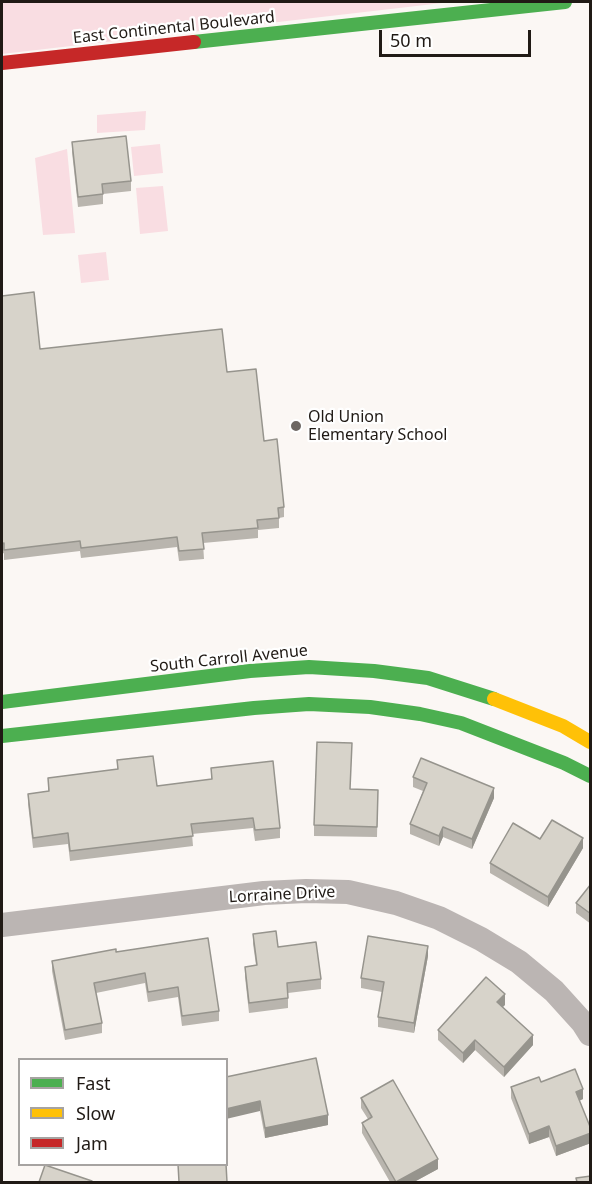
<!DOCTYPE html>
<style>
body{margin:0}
#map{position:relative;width:592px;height:1184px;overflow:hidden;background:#fbf7f4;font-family:"Noto Sans",sans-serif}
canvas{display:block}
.frame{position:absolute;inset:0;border:3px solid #201a15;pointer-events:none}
.legend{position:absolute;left:18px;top:1058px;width:210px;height:108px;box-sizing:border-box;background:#fff;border:2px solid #a6a3a1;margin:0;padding:8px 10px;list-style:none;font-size:18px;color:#201a15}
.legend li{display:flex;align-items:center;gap:12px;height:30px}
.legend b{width:30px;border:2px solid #a6a3a1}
.scale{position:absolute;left:379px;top:30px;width:152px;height:27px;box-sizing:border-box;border:3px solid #201a15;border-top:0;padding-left:8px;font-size:18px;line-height:21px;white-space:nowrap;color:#201a15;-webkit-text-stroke:4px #fff;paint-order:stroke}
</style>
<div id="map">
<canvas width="592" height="1184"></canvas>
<div class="frame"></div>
<ul class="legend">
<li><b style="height:8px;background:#4caf50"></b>Fast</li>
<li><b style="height:8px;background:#ffc107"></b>Slow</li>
<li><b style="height:8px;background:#c62828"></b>Jam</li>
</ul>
<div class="scale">50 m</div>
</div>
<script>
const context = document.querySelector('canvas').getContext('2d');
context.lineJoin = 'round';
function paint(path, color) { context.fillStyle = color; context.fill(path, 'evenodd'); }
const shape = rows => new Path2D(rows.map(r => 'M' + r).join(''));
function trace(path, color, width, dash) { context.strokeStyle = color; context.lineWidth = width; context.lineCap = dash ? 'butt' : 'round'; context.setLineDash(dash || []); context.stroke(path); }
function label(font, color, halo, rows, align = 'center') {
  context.font = font + ' "Noto Sans",sans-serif'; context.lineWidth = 4.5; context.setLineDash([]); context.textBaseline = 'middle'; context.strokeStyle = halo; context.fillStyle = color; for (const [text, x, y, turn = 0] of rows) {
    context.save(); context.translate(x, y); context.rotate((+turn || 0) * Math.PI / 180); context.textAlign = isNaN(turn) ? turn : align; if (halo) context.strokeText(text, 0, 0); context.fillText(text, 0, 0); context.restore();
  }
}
paint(shape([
 [2,2,451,2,2,54],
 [146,111,145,130,97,133,97,115],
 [160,144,163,173,134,176,131,147],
 [67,149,75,233,43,235,35,158],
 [163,186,168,231,140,234,136,188],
 [106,252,109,280,81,283,78,255]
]), '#f9dde2');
trace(shape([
 [2,925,264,893,306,891,348,892,396,903,439,918,481,939,519,962,554,991,583,1023,590,1034]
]), '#bbb5b3', 24);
trace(shape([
 [194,42,565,2],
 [2,702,250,671,309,667,374,671,428,678,494,699],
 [2,736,254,708,309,704,370,707,420,714,461,723,564,763,590,776]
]), '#4caf50', 14);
trace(shape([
 [494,699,563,726,590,742]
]), '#ffc107', 14);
trace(shape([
 [2,63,194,42]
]), '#c62828', 14);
paint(shape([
 [72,142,131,181,131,191,103,194,103,204,78,207,72,152],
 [2,296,40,349,227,372,264,441,284,507,284,517,279,518,279,528,258,530,258,538,203,543,204,559,179,561,177,547,81,558,80,551,4,560,4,553,2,554],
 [117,760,157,786,211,780,211,768,280,828,280,838,255,841,253,828,192,834,193,846,70,861,68,844,33,848,28,804,28,794,48,791,48,778,117,769],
 [413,777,494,798,472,849,443,837,439,846,410,834,410,824,423,791,413,787],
 [351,789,378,790,377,837,314,836,314,825],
 [540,839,583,848,548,907,490,873,490,863],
 [591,884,591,924,576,913,576,903],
 [253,934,278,947,321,979,321,989,288,993,288,1008,249,1013,245,977,245,967,256,965,253,944],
 [116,952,219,1011,219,1021,182,1026,178,997,148,1002,145,983,96,993,102,1023,102,1033,65,1040,52,971,52,961],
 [428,956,414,1033,378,1027,378,1017,382,992,361,988,361,978],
 [505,1005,502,1007,533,1045,504,1077,475,1050,463,1063,438,1040,438,1030],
 [226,1077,328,1125,265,1138,260,1111],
 [541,1082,583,1099,579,1101,591,1129,591,1143,556,1156,549,1137,529,1144,511,1098,511,1087],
 [361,1098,438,1169,414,1182,390,1182,362,1133,362,1123,368,1119,361,1108]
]), '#b9b5ae');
paint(shape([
 [494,788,494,798,472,849,472,839],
 [443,827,443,837,439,846,439,836],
 [583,838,583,848,548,907,548,897],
 [428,946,428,956,414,1033,414,1023],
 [505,994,505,1005,497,1013,497,1002],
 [533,1035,533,1045,504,1077,504,1067],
 [475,1040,475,1050,463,1063,463,1053],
 [583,1089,583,1099,576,1102,576,1092],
 [260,1101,260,1111,226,1119,226,1109],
 [328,1115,328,1125,265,1138,265,1128],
 [549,1126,549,1137,529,1144,529,1134],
 [591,1133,591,1143,556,1156,556,1146],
 [438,1159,438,1169,414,1182,396,1182]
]), '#96948d');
const building = shape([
 [126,136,131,181,102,184,103,194,78,197,72,142,126,136],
 [34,292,40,349,222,329,227,372,256,369,264,441,277,439,284,507,278,508,279,518,257,520,258,528,202,533,204,549,179,551,177,537,81,548,80,541,4,550,4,543,2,544,2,296,34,292],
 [317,742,352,743,350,789,378,790,377,827,314,825,317,742],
 [153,756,157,786,212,779,211,768,273,761,280,828,255,830,253,818,191,824,193,836,70,851,68,833,33,838,28,794,49,791,48,778,118,769,117,760,153,756],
 [421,758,494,788,472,839,443,827,439,836,410,824,427,783,413,777,421,758],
 [552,820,583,838,548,897,490,863,513,823,540,839,552,820],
 [591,884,591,914,576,903,591,884],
 [276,931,278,947,316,942,321,979,287,983,288,998,249,1003,245,967,257,965,253,934,276,931],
 [368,936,428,946,414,1023,378,1017,384,982,361,978,368,936],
 [208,938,219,1011,182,1016,178,987,148,992,145,973,94,983,102,1023,65,1030,52,961,116,949,116,952,208,938],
 [486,977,505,994,497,1002,533,1035,504,1067,475,1040,463,1053,438,1030,486,977],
 [316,1058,328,1115,265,1128,260,1101,226,1109,226,1077,316,1058],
 [575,1069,583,1089,576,1092,591,1129,591,1133,556,1146,549,1126,529,1134,511,1087,539,1077,541,1082,575,1069],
 [393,1080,438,1159,396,1182,362,1123,372,1117,361,1098,393,1080],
 [178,1164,226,1164,227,1182,179,1182,178,1164],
 [45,1165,92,1181,92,1182,39,1182,45,1165],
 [591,1176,591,1182,577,1182,576,1178,591,1176]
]);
paint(building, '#d7d3ca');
trace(building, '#96948d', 1.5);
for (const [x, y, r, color] of [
 [296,426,6,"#6d6763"]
]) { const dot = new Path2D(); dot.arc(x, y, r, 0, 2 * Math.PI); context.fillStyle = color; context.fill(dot); trace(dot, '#fff', 2); }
label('16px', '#201a15', '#fff', [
 ["East Continental Boulevard",174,28,-6],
 ["South Carroll Avenue",229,659,-6],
 ["Lorraine Drive",282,895,-3]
]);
label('16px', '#201a15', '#fff', [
 ["Old Union",308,417],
 ["Elementary School",308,435]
], 'left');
</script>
